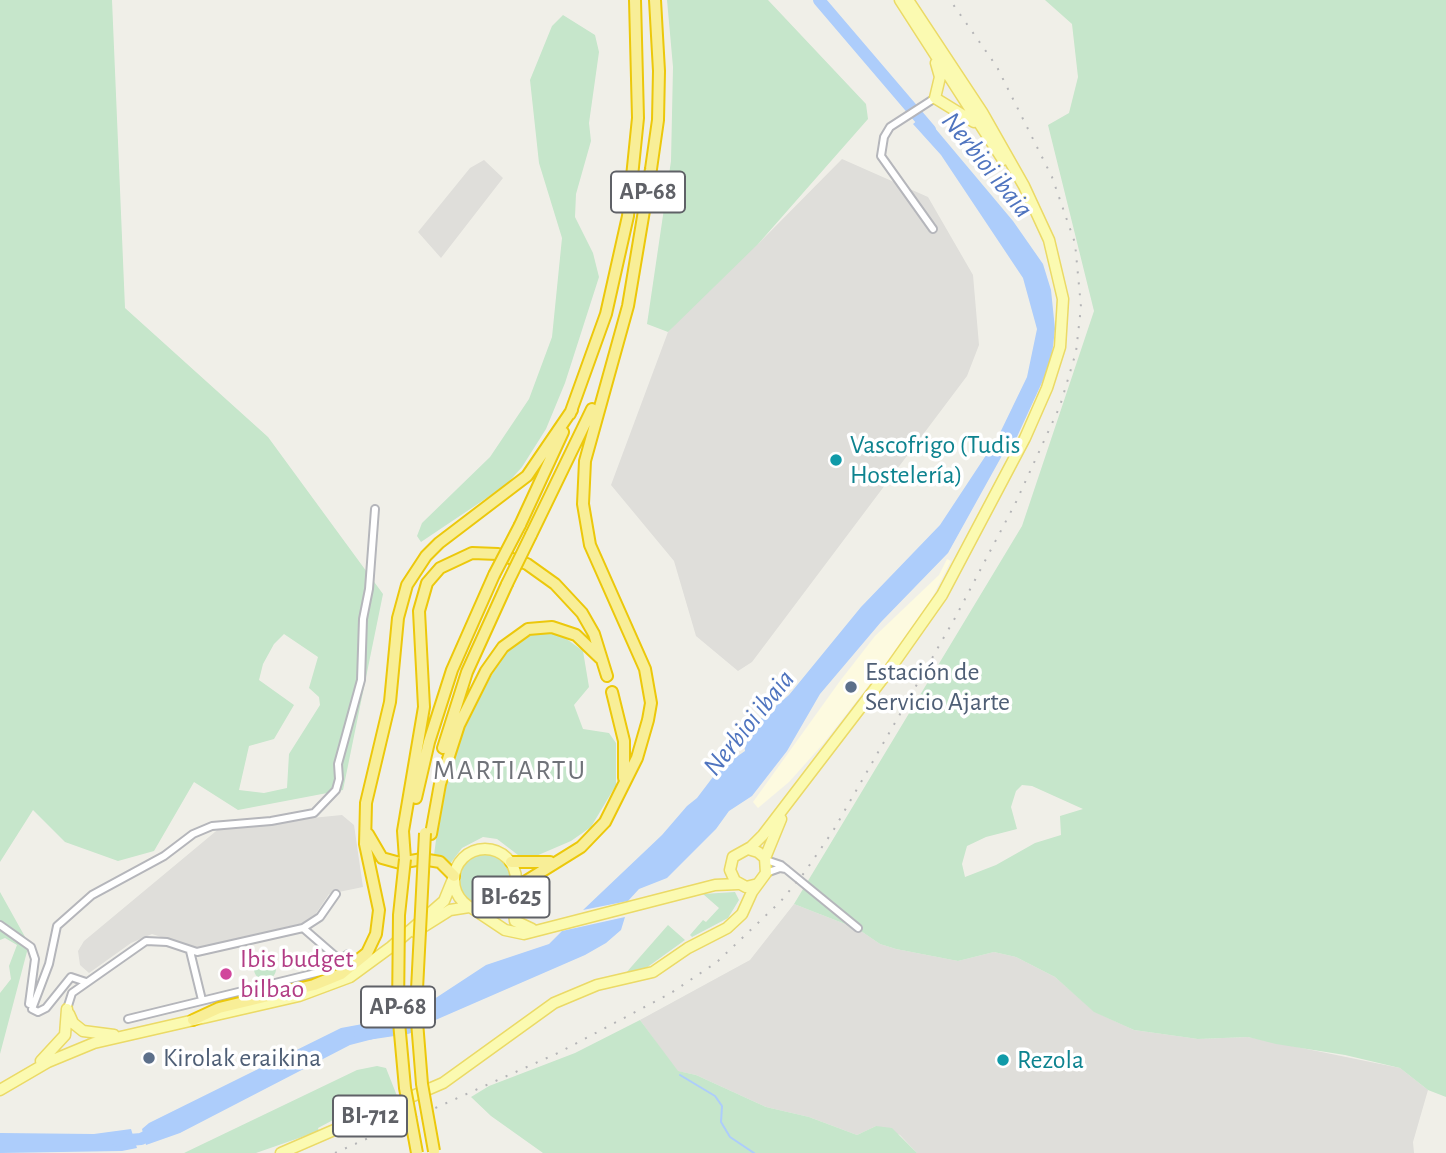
<!DOCTYPE html>
<meta charset="utf-8">
<style>
body{margin:0}
canvas{display:block;background:#f0efe8}
</style>
<canvas width="1446" height="1153"></canvas>
<script>
const context = document.querySelector('canvas').getContext('2d');
context.lineJoin = 'round';
function paint(path, color) { context.fillStyle = color; context.fill(path, 'evenodd'); }
const shape = rows => new Path2D(rows.map(r => 'M' + r).join(''));
function trace(path, color, width, dash) { context.strokeStyle = color; context.lineWidth = width; context.lineCap = dash ? 'butt' : 'round'; context.setLineDash(dash || []); context.stroke(path); }
function label(font, color, halo, rows, align = 'center') {
  context.font = font + ' "Alegreya Sans",sans-serif'; context.lineWidth = 7; context.setLineDash([]); context.textBaseline = 'middle'; context.strokeStyle = halo; context.fillStyle = color; for (const [text, x, y, turn = 0] of rows) {
    context.save(); context.translate(x, y); context.rotate((+turn || 0) * Math.PI / 180); context.textAlign = isNaN(turn) ? turn : align; if (halo) context.strokeText(text, 0, 0); context.fillText(text, 0, 0); context.restore();
  }
}
paint(shape([
 [947,559,951,561,932,598,895,652,823,744,789,782,758,808,753,802,840,681,875,636,939,575]
]), '#fdfae0');
paint(shape([
 [842,159,928,197,973,275,979,345,967,376,752,662,738,671,696,636,674,561,611,485,668,332,729,264,759,243],
 [484,160,503,178,441,258,418,232,470,168],
 [342,815,354,825,363,887,329,894,315,915,304,923,195,948,152,934,131,943,89,973,80,965,78,951,84,941,221,827],
 [794,904,858,929,880,944,896,949,958,961,994,952,1016,957,1055,977,1095,1012,1134,1030,1198,1039,1248,1037,1400,1068,1428,1090,1413,1142,1414,1153,917,1153,900,1135,876,1126,857,1135,809,1117,766,1107,696,1075,677,1071,640,1020,750,960]
]), '#dfdeda');
paint(shape([
 [0,0,112,0,125,308,268,437,383,594,343,790,238,810,194,782,154,851,118,861,65,842,33,810,0,862],
 [284,634,318,657,309,688,319,697,320,705,289,754,287,788,264,793,239,790,249,746,274,739,294,705,259,680,263,664,274,644],
 [667,0,768,0,866,104,868,119,759,243,668,332,647,324,671,161,673,67],
 [1045,0,1446,0,1446,1097,1428,1090,1400,1068,1345,1055,1276,1044,1248,1037,1198,1039,1134,1030,1094,1012,1055,977,1016,957,994,952,958,961,896,949,880,944,858,929,794,904,1022,526,1094,311,1048,125,1069,113,1078,77,1072,24],
 [1022,785,1032,786,1083,809,1060,816,1061,835,1035,843,996,865,965,877,962,864,967,846,986,837,1017,829,1011,807,1016,791],
 [563,15,595,35,599,52,589,123,591,141,576,194,575,217,593,253,599,277,565,383,546,429,522,467,506,485,421,542,417,536,422,523,490,457,529,399,552,337,562,238,539,163,530,80,552,26],
 [533,631,560,634,583,651,589,687,574,705,583,729,609,733,616,743,616,785,591,827,571,841,536,856,518,855,497,839,483,837,462,848,450,864,434,855,442,795,464,725,499,662,516,641],
 '459 879a26 26 0 1 1 52 0a26 26 0 1 1-52 0Z',
 [0,892,29,944,0,1054,0,993,11,979,9,966,17,945,5,938,0,940],
 [735,892,739,900,728,918,692,937,690,935,703,920,706,922,719,908,703,894],
 [668,925,685,940,642,971,625,974],
 '254 969a11 11 0 1 1 22 0a11 11 0 1 1-22 0Z',
 [640,1020,678,1071,696,1075,766,1107,809,1117,857,1135,876,1126,892,1128,917,1153,543,1153,491,1116,471,1097,489,1086,575,1053],
 [377,1066,386,1068,399,1101,342,1121,340,1118,335,1119,318,1128,319,1131,256,1153,184,1153,357,1070]
]), '#c6e6cb');
paint(shape([
 [924,115,1013,221,1043,264,1051,290,1055,329,1052,355,1045,376,1016,439,1009,443,948,553,881,622,820,694,787,751,752,796,729,811,716,829,667,878,639,889,628,901,583,910,662,835,687,806,697,798,719,769,745,751,744,741,758,721,789,695,861,607,940,525,998,437,1027,377,1037,329,1023,278,941,155,913,124],
 [625,917,621,930,606,943,585,955,424,1025,422,1007,486,965,549,944,562,931],
 [368,1023,374,1025,377,1038,350,1045,180,1133,146,1145,142,1129,149,1123,341,1028],
 [131,1129,137,1148,122,1151,0,1153,0,1133,94,1134]
]), '#adcdfb');
trace(shape([
 [680,1075,715,1096,722,1106,721,1122,730,1137,754,1153]
]), '#adcdfb', 2);
trace(shape([
 [819,0,930,130],
 [360,1035,407,1028,427,1019],
 [118,1141,141,1139,158,1131]
]), '#adcdfb', 12);
const street = shape([
 [933,229,881,156,884,137,890,127,935,98],
 [766,860,781,865,858,928],
 [766,873,780,868,786,869],
 [0,925,31,947,35,959,29,1004],
 [303,928,341,961],
 [190,951,202,1000],
 [86,982,71,977,46,1008,38,1012,32,1009,49,964,57,926,92,895,164,856,193,834,212,826,271,821,314,813,336,790,339,779,338,764,361,680,363,619,369,589,375,509],
 [67,1009,72,993,146,941,167,942,197,952,303,928,320,917,336,894],
 [128,1019,324,971,348,954]
]);
const primary = shape([
 [900,0,1003,160],
 [936,63,940,77,935,98,974,122],
 '454 880a31 31 0 1 1 62 0a31 31 0 1 1-62 0Z',
 [765,858,781,819],
 [758,884,746,887,735,881,730,870,733,857,751,847,763,835,887,673,942,595,1025,438,1047,388,1060,347,1063,299,1049,240,1024,186,982,112,908,0],
 [512,895,515,921,532,929],
 [472,908,505,930,524,934,715,885,738,884],
 [415,932,450,910,469,907],
 [69,1014,73,1023,83,1031,114,1035],
 [41,1061,65,1035,67,1009],
 [0,1090,48,1062,94,1043,299,996,350,977,391,947,444,901,453,879],
 [281,1153,443,1083,554,1003,597,985,653,972,688,948,727,928,742,914,752,892,766,873,765,858,758,852,748,849]
]);
const highway = shape([
 [570,414,606,314,628,216,638,118,635,0],
 [520,525,563,432],
 [531,535,592,409],
 [612,692,624,741,624,778],
 [443,748,467,672,507,584],
 [416,798,429,742,452,670,494,575],
 [368,834,382,858,400,863,422,859,440,862,454,876],
 [431,834,440,784,459,725,486,671,503,647,528,629,552,627,576,635,600,658],
 [405,859,403,831,424,707,419,611,427,583,440,568,472,553,498,554,527,564,555,584,582,613,594,634,607,676],
 [511,862,550,862],
 [515,888,581,847,605,822,637,758,648,720,651,703,645,669,590,545,583,504,585,461,628,306,651,169,658,120,659,71,655,0],
 [193,1020,219,1008,314,985,341,974,367,953,376,934,379,910,365,844,366,803,390,702,398,618,407,585,426,556,439,543,527,476,572,410]
]);
trace(street, '#b5b6bb', 10);
trace(primary, '#ebda66', 13);
trace(highway, '#ecc80b', 14);
trace(street, '#fff', 6);
trace(primary, '#fbfab1', 10);
trace(highway, '#f8ee97', 10);
trace(shape([
 [335,1153,558,1053,671,993,717,962,781,901,804,873,833,831,955,618,1016,502,1060,406,1076,352,1081,307,1075,243,1052,177,997,67,950,0]
]), '#b5b5b7', 2, [2, 9]);
const highwayBridge = shape([
 [494,575,520,525],
 [507,584,531,535],
 [425,833,416,1009,422,1084,434,1151],
 [405,859,399,915,398,1011,405,1088,417,1153]
]);
trace(highwayBridge, '#ecc80b', 14, []);
trace(highwayBridge, '#f8ee97', 10);
for (const [x, y, r, color] of [
 [836,460,7,"#0f9aa8"],
 [851,687,7,"#5c6f8a"],
 [226,974,7,"#d1479c"],
 [149,1058,7,"#5c6f8a"],
 [1003,1060,7,"#0f9aa8"]
]) { const dot = new Path2D(); dot.arc(x, y, r, 0, 2 * Math.PI); context.fillStyle = color; context.fill(dot); trace(dot, '#fff', 2.5); }
for (const [x, y, w] of [
 [648,192,74],
 [511,897,77],
 [398,1007,74],
 [370,1116,74]
]) { const box = new Path2D(); box.roundRect(x - w / 2, y - 20.5, w, 41, 5); context.fillStyle = '#fff'; context.fill(box); trace(box, '#5f6167', 2); }
label('bold 24px', '#5f6167', null, [
 ["AP-68",648,192],
 ["BI-625",511,897],
 ["AP-68",398,1007],
 ["BI-712",370,1116]
]);
label('26px', '#0d838f', '#fff', [
 ["Vascofrigo (Tudis",850,445],
 ["Hostelería)",850,475],
 ["Rezola",1017,1060]
], 'left');
label('26px', '#4e5e75', '#fff', [
 ["Estación de",865,672],
 ["Servicio Ajarte",865,702],
 ["Kirolak eraikina",163,1058]
], 'left');
label('26px', '#b23c85', '#fff', [
 ["Ibis budget",240,959],
 ["bilbao",240,989]
], 'left');
label('italic 28px', '#4f74bf', '#fff', [
 ["Nerbioi ibaia",987,165,51],
 ["Nerbioi ibaia",749,723,-51]
]);
context.letterSpacing = '2px';
label('28px', '#707379', '#fff', [
 ["MARTIARTU",510,771]
]);
context.letterSpacing = '0px';
</script>
